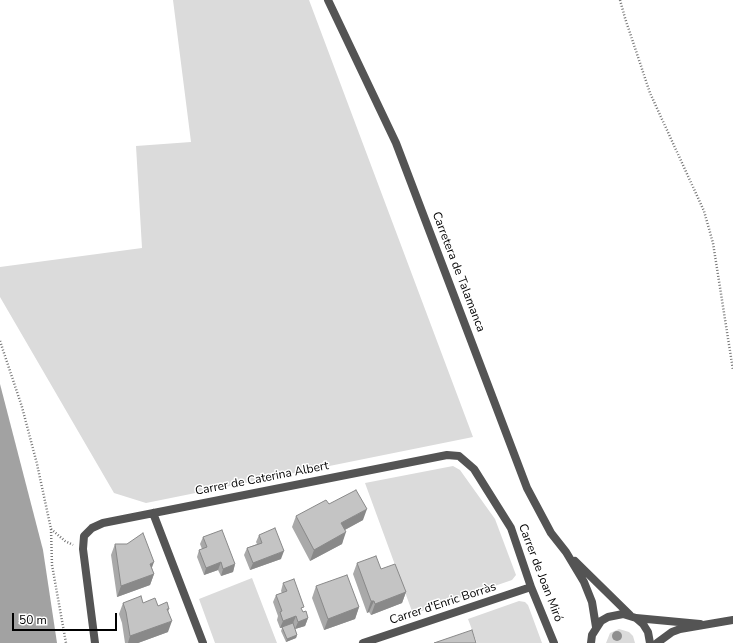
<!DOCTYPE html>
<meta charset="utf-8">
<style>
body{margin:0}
#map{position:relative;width:733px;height:643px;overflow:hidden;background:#fff;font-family:"Nunito Sans",sans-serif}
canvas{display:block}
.scale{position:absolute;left:12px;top:613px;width:105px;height:18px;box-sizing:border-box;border:2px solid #000;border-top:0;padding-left:5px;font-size:12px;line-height:14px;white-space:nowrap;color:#000;-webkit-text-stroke:3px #fff;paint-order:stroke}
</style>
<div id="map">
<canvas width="733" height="643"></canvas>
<div class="scale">50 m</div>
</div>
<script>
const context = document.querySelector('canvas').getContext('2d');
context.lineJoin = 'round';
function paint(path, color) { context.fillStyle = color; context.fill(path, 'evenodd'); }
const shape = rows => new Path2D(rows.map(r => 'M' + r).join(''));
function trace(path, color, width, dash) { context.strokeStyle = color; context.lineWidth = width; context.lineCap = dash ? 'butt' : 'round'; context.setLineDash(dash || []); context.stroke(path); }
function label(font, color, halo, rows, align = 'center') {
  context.font = font + ' "Nunito Sans",sans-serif'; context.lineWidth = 3; context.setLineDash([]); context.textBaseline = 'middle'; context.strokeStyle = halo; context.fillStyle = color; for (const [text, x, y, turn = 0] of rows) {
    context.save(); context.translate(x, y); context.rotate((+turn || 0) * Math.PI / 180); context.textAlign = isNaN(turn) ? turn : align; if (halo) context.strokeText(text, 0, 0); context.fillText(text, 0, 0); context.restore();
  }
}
paint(shape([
 [173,0,309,0,473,437,146,503,114,493,0,297,0,267,142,248,136,146,191,142],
 [453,466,460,470,495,519,516,575,512,580,413,614,365,483],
 [252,578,277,643,215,643,199,599],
 [519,601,525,602,528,605,542,643,477,643,468,619],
 [619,629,629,632,633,636,635,643,606,643,610,633]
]), '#dbdbdb');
paint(shape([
 [0,384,43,550,57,643,0,643]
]), '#a2a2a2');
trace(shape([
 [620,0,625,18,650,93,704,211,713,243,733,370],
 [0,341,22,407,37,464,51,529,52,565,66,643],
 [51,529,65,541,73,545]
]), '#767676', 2.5, [1, 2]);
trace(shape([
 [153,513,203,643],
 [95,643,83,549,84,536,92,528,103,523,447,455,459,456,474,469,511,528,531,587,554,643],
 [363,643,531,587]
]), '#545454', 8);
trace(shape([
 [328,0,396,143,527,488,551,533,566,552,584,582,592,602,596,627],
 [575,561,630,615],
 [636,618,700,624],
 [591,643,592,635,601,621,608,617,623,614,636,618,643,624,648,632,650,643],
 [657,643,672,632,680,629,733,620]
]), '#545454', 8);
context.fillStyle = '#8e8e8e';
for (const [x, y] of [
 [617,636]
]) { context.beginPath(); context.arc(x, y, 5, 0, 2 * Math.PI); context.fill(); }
paint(shape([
 [329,504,363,520,345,530,342,544,310,561,292,527,296,516],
 [259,535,281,559,250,570,244,555,247,548,257,544,256,542],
 [203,537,235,564,233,572,221,576,218,570,204,575,197,557,199,550,202,549,200,544],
 [115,544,152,568,154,574,150,585,117,597,111,555],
 [357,563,381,569,406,592,402,603,371,615,369,612,367,613,353,574],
 [283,583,302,611,308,618,305,626,295,629,293,623,297,635,296,638,286,642,281,631,282,628,280,628,277,620,278,616,273,602,276,595,282,593,281,591],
 [316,586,359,607,355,619,324,630,312,598],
 [123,603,143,603,169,609,168,612,168,632,138,643,125,643,122,623,119,614]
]), '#a9a9a9');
paint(shape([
 [367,509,363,520,337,534,341,523],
 [346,532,342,544,310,561,314,550],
 [284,551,281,559,250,570,253,563],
 [154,562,150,573,150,564],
 [221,562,218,570,204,575,206,568],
 [235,564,233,572,221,576,223,569],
 [154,574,150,585,117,597,121,586],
 [406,592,402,603,371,615,375,604],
 [371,601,374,601,369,612,367,613],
 [359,607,355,619,324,630,328,619],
 [296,616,293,623,280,628,283,621],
 [308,618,305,626,295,629,298,622],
 [172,621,168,632,138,643,128,643,130,636],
 [297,635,296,638,286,642,287,639]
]), '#898989');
const building = shape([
 [356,490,367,509,341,523,346,532,314,550,296,516,326,500,329,504,356,490],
 [275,528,284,551,253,563,247,548,262,543,259,535,275,528],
 [222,530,235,564,223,569,221,562,206,568,199,550,207,547,203,537,222,530],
 [143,533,154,562,150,564,154,574,121,586,115,544,127,544,143,533],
 [376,556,381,569,395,564,406,592,375,604,374,601,371,601,357,563,376,556],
 [347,575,359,607,328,619,316,586,347,575],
 [294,579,304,607,301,608,303,612,306,611,308,618,298,622,296,616,283,621,280,612,282,611,276,595,287,591,283,583,294,579],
 [141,596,143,603,155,598,158,606,167,602,169,609,167,609,172,621,130,636,126,612,123,603,141,596],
 [293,623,297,635,287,639,282,627,293,623],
 [472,630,476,643,434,643,472,630]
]);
paint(building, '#c4c4c4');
trace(building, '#898989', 1);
label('12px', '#000', '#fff', [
 ["Carretera de Talamanca",458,272,69],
 ["Carrer de Caterina Albert",262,479,-11],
 ["Carrer de Joan Miró",540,573,69],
 ["Carrer d'Enric Borràs",443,604,-18]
]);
</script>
